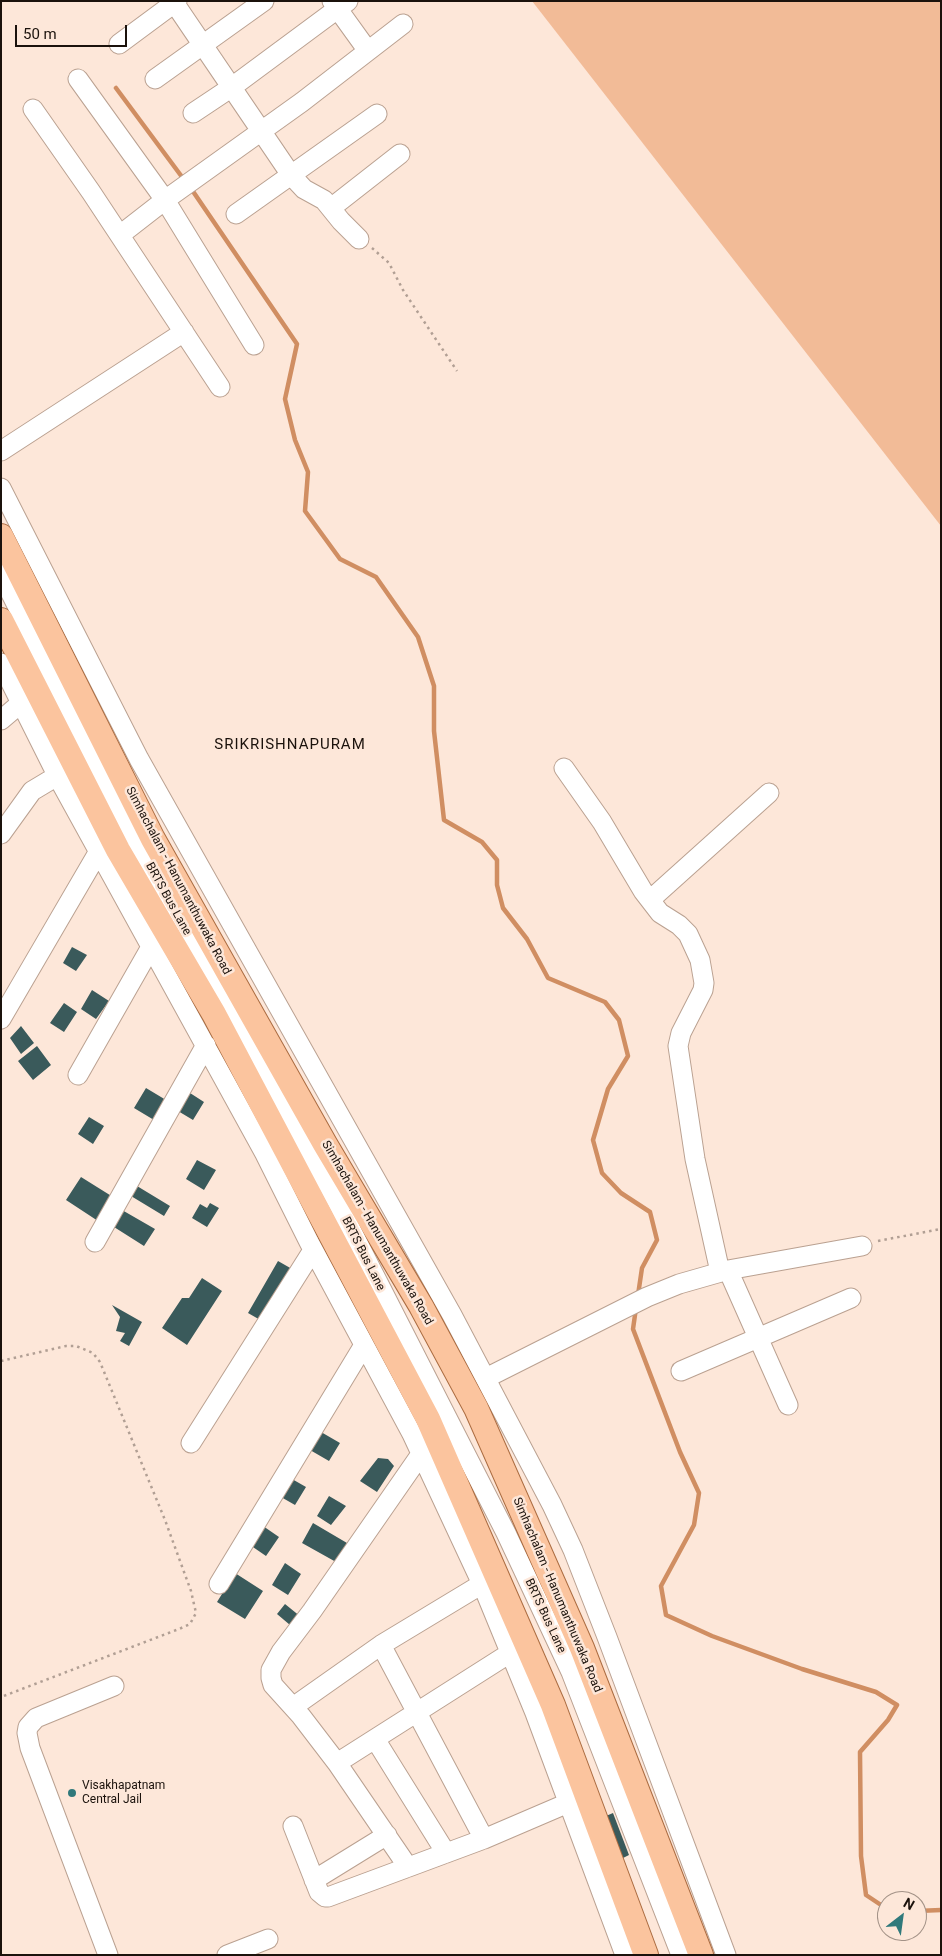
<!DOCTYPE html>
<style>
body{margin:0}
#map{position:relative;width:942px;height:1956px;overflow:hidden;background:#fde7d9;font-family:Roboto,sans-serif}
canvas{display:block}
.frame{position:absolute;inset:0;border:2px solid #1b120c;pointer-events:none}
.north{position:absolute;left:877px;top:1891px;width:50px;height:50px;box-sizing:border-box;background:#fde7d9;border:1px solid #a39287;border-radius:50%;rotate:30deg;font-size:14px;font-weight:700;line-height:20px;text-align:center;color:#1b120c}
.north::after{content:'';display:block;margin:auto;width:18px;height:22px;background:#30797b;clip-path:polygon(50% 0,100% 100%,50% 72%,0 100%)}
.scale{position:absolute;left:15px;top:25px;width:112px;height:22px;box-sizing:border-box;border:2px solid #1b120c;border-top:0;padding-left:6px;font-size:15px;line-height:18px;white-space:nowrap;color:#1b120c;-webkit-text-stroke:4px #fde7d9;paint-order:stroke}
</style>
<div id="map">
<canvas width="942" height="1956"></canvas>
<div class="frame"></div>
<div class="north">N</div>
<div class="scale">50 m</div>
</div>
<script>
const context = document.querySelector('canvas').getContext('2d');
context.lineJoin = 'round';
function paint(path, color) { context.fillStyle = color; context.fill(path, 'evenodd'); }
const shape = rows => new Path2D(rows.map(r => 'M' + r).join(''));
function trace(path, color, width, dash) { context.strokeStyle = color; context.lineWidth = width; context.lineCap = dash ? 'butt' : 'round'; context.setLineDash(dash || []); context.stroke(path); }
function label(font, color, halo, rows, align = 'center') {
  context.font = font + ' Roboto,sans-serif'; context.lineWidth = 5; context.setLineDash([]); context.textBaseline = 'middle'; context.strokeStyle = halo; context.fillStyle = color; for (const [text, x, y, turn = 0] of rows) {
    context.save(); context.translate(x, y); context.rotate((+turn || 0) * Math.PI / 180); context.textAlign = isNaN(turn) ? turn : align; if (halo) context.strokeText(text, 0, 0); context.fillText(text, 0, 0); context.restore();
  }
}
paint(shape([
 [532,1,941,1,941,526]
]), '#f2bb97');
trace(shape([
 [116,88,185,181],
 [190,187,297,344,285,399,295,440,308,472,305,511,340,559,376,577,418,637,434,686,434,731,444,820,482,842,497,860,497,885,503,908,527,939,548,978,605,1002,619,1020,628,1056,608,1089,593,1140,602,1173,621,1193,650,1212,657,1240,642,1268,638,1295],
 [636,1308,633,1329,680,1452,699,1493,694,1525,661,1586,666,1615,712,1636,802,1669,876,1692,897,1705,888,1720,860,1752,861,1856,866,1895,887,1909],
 [917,1911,941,1910]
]), '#d08e62', 4.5);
paint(shape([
 [72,947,87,955,76,971,63,963],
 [92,990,109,1001,96,1019,81,1009],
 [64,1003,77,1012,64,1032,50,1023],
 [21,1026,34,1043,21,1054,10,1038],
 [37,1046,51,1065,33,1080,18,1061],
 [146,1088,166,1100,154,1120,134,1108],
 [190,1093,204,1102,193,1120,178,1111],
 [89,1117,104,1126,93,1144,78,1134],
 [197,1160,216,1170,204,1190,186,1179],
 [81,1177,113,1197,98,1221,66,1200],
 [137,1186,170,1206,164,1216,131,1196],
 [210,1203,219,1208,207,1227,192,1218,200,1204,207,1208],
 [122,1210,155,1229,144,1246,114,1227],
 [278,1261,292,1269,262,1321,248,1313],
 [202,1278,222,1291,187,1345,162,1328,182,1298,189,1298],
 [112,1305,142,1322,129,1346,120,1341,125,1333,116,1331,120,1317],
 [321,1432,340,1443,329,1461,310,1450],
 [378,1458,388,1459,394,1466,377,1492,360,1481],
 [292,1479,306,1487,295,1505,281,1497],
 [329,1496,346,1506,331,1525,317,1516],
 [313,1523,347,1543,336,1562,302,1543],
 [263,1526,279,1537,266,1556,250,1545],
 [285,1563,301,1574,288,1595,272,1585],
 [235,1573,263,1591,245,1619,217,1602],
 [285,1604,301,1617,290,1625,277,1614],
 [613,1813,629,1855,623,1858,606,1816]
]), '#3a5a5b');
const minor = shape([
 [173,1,291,175,304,189,324,200,341,221,359,239],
 [332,1,368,51],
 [119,44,177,1],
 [78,79,165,200,254,345],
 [155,79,264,1],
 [33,109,91,192,220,387],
 [193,113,232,87,348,1],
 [331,208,400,154],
 [236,214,377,114],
 [120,235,165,200,302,102,403,24],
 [1,451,184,332],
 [1,488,139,759,452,1315,552,1505,573,1550,607,1637,726,1955],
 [1,574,127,824,193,946,258,1057,337,1202,506,1533,571,1672,681,1955],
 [1,663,61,783,265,1154,309,1242,412,1434,482,1584,535,1713,625,1955],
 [1,720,21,703],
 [564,768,602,822,643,891,660,913,679,925,688,934,700,960,704,983,703,990,681,1033,678,1046,695,1159,720,1272],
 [1,834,32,791,57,776],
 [650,900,769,793],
 [1,1019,99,851],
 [78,1075,151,947],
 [95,1242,206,1045],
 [728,1270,788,1405],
 [681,1371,851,1298],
 [486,1378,647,1297,679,1284,728,1270,862,1246],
 [191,1443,313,1250],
 [219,1584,364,1345],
 [381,1645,484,1839],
 [293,1707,381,1645,482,1584],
 [375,1739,446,1853],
 [337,1763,510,1653],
 [293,1826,319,1892,325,1897,328,1897,484,1839,568,1803],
 [408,1867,337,1763,301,1716,273,1685,271,1678,271,1670,281,1652,312,1611,421,1454],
 [314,1880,387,1835],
 [108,1955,30,1748,27,1733,28,1727,36,1718,114,1686],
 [227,1955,268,1939]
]);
const major = shape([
 [1,536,153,839,325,1144,421,1306,476,1408,582,1648,701,1955],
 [1,620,118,850,214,1014,428,1419,553,1705,646,1955]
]);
trace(minor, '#baa191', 21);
trace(major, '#ab6c41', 26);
trace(shape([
 [372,248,389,263,403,290,457,371],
 [878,1241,941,1229],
 [1,1361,66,1346,76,1346,93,1353,100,1362,165,1520,191,1591,196,1613,190,1624,179,1629,1,1697]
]), '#b19f94', 2.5, [2.5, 4]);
trace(minor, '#fff', 19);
trace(major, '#fbc49e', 24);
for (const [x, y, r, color] of [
 [72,1793,5,"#30797b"]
]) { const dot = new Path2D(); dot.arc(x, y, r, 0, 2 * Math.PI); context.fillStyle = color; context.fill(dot); trace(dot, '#fde7d9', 2); }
label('12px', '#1b120c', '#fde7d9', [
 ["Simhachalam - Hanumanthuwaka Road",178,881,62],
 ["BRTS Bus Lane",168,899,61],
 ["Simhachalam - Hanumanthuwaka Road",377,1233,60],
 ["BRTS Bus Lane",363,1254,63],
 ["Simhachalam - Hanumanthuwaka Road",557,1595,67],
 ["BRTS Bus Lane",545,1616,65]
]);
label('12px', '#1b120c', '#fde7d9', [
 ["Visakhapatnam",82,1786],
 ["Central Jail",82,1800]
], 'left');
context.letterSpacing = '1px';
label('15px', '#1b120c', '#fde7d9', [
 ["SRIKRISHNAPURAM",290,745]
]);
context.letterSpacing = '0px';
</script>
